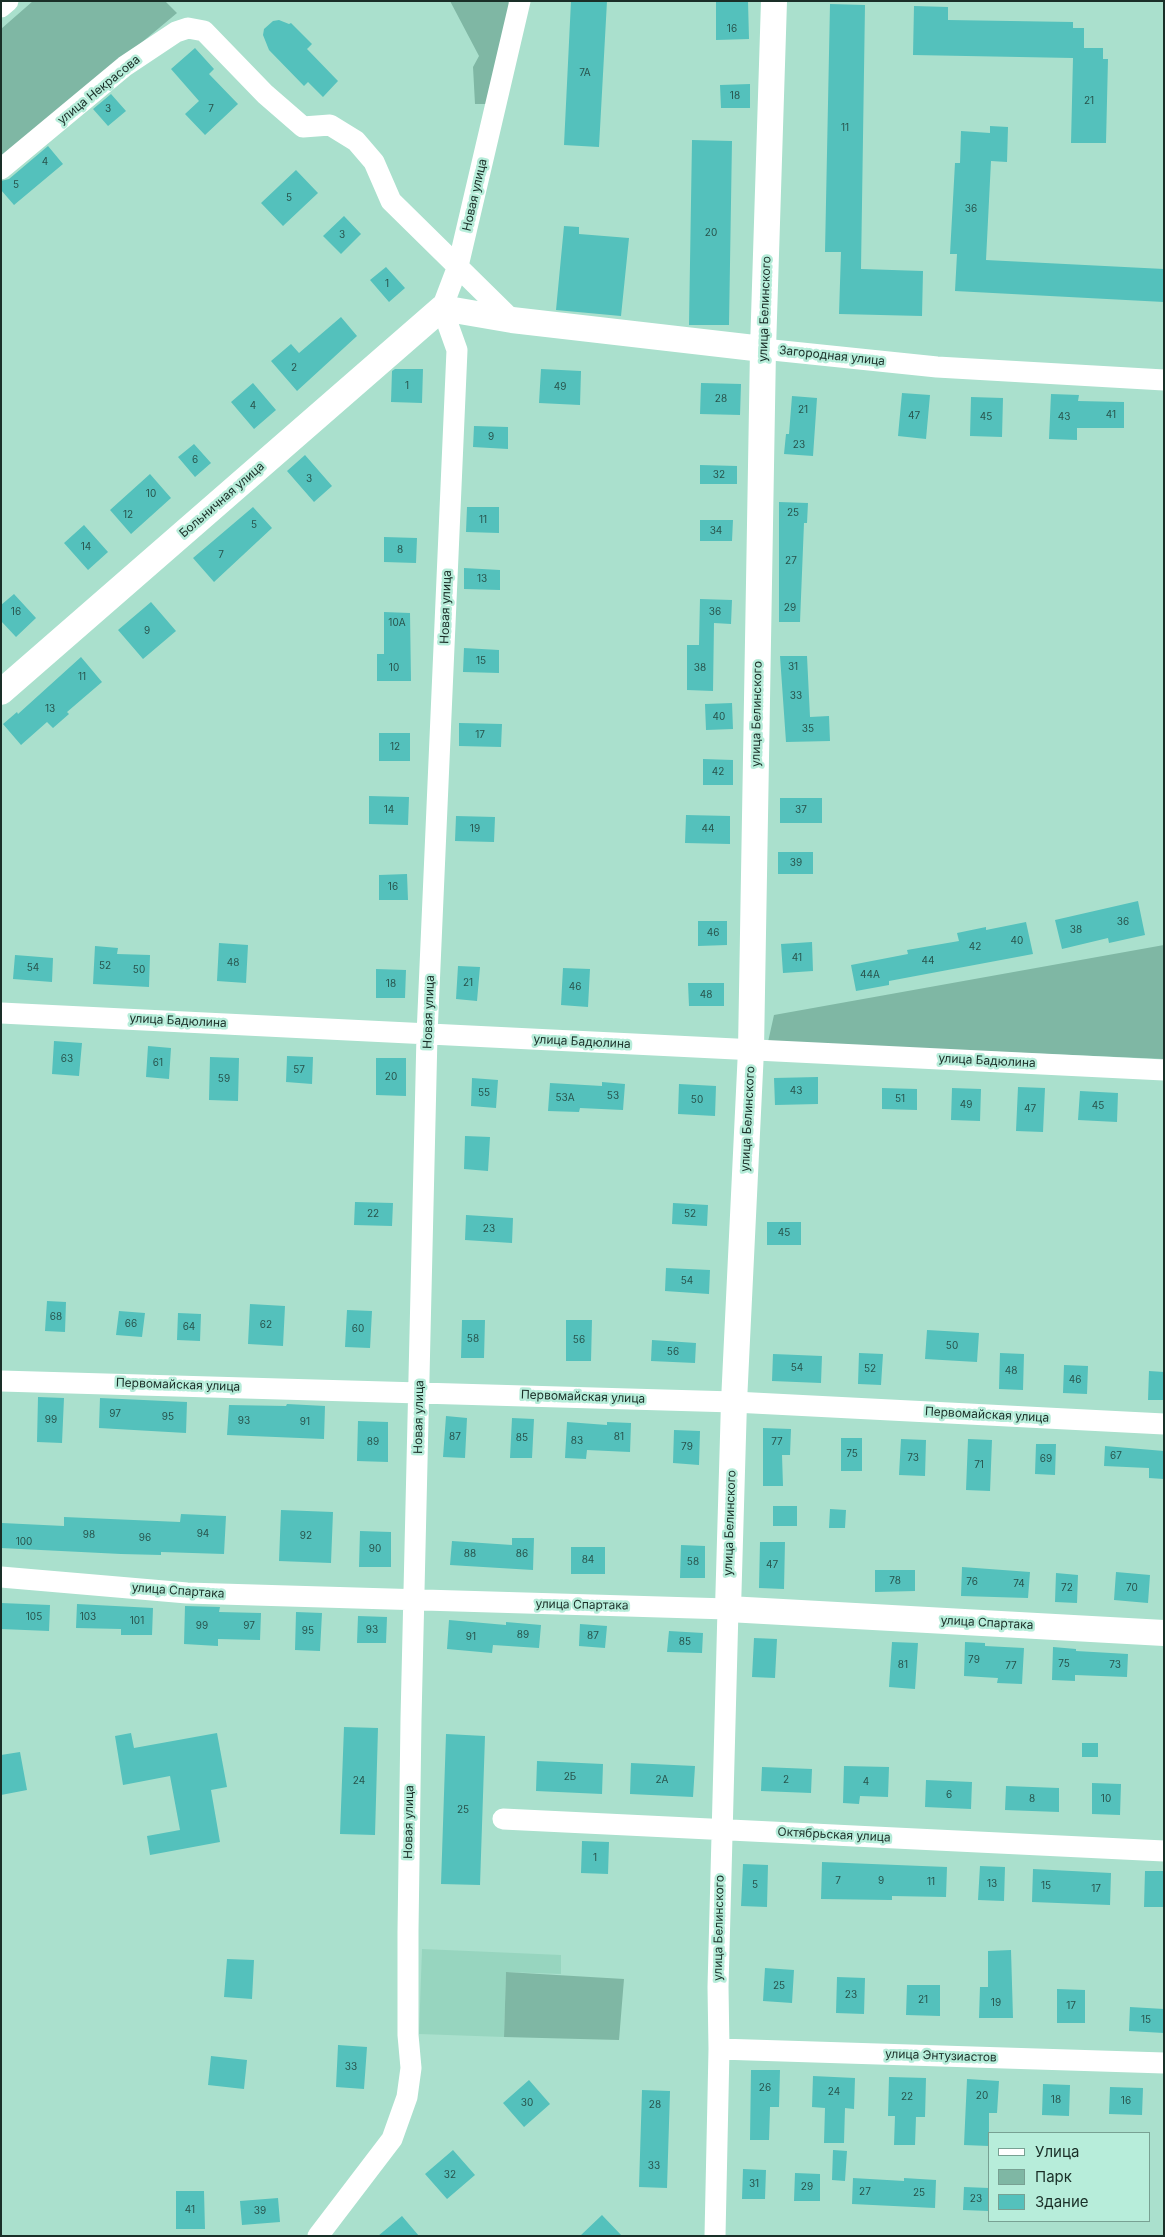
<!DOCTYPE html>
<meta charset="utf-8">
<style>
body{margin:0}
#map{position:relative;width:1165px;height:2237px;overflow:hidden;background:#aae0cd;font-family:Inter,sans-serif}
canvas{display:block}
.frame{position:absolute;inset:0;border:2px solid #1a2f28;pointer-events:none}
.legend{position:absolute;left:988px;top:2132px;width:162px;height:90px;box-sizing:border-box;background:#b7edda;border:1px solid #78a193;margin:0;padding:6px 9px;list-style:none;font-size:15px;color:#1a2f28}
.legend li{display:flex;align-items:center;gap:10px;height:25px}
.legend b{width:25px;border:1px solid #78a193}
</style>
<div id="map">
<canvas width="1165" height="2237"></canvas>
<div class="frame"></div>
<ul class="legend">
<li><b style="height:6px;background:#fff"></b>Улица</li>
<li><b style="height:14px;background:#7fb7a4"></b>Парк</li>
<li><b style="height:14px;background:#54c1bc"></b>Здание</li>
</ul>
</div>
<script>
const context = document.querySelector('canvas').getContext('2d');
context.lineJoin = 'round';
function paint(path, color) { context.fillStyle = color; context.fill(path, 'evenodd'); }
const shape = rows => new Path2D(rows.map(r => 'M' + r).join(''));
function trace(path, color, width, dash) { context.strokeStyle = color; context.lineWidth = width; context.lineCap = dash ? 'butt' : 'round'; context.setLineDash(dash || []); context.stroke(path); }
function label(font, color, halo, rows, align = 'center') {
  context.font = font + ' Inter,sans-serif'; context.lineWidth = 5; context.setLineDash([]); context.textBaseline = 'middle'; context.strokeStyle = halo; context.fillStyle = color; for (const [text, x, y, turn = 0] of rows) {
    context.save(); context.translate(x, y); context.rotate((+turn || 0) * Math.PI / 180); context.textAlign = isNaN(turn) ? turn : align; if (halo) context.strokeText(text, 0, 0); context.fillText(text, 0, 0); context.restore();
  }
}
paint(shape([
 [422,1949,561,1955,561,1974,506,1972,504,2037,419,2034]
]), '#97d5bf');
paint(shape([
 [33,1,165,1,177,13,1,160,1,29],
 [450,1,508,1,510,6,492,104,475,104,473,67,479,56],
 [1164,945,1164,1059,768,1042,774,1015],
 [506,1972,624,1979,619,2040,504,2037]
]), '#7fb7a4');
paint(shape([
 [571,1,607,1,599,147,564,145],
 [716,1,748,1,749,39,716,40],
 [830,4,865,5,861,269,923,271,922,316,839,314,841,252,825,252],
 [914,6,948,7,948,20,1073,22,1073,28,1084,28,1084,48,1103,48,1103,59,1108,59,1106,143,1071,143,1073,58,913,55],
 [279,20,289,24,291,23,312,44,307,49,338,81,323,97,308,82,304,86,269,50,263,35,264,29,273,21],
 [195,48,214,69,209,74,238,104,205,135,185,114,199,101,171,69],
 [750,84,750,108,721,108,720,85],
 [111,94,126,111,108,126,93,109],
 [990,126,1008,127,1007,162,991,161,986,260,1164,269,1164,302,955,291,957,254,950,254,955,163,960,163,961,131,990,133],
 [692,140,732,141,729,325,689,325],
 [48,146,63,164,14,205,1,190,1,181,9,179],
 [296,170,318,193,283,226,261,203],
 [344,216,361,234,341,254,323,236],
 [564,226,579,227,579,234,629,238,621,316,556,310],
 [386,267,405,288,389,302,370,280],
 [341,317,357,336,297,391,271,361,291,344,299,353],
 [395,369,423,369,422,403,391,402,392,371],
 [541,369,581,371,580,405,539,403],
 [253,383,276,410,254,429,231,402],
 [701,383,741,384,740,415,700,414],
 [902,393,930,395,926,439,898,436],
 [1051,394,1079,395,1078,401,1124,402,1124,428,1077,428,1077,440,1049,439],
 [792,396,817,398,813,456,784,454,786,434,789,434],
 [971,397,1003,398,1002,437,970,436],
 [474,426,508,427,508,449,473,447],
 [194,444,211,463,195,477,178,457],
 [305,455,332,486,314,502,287,471],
 [700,465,737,466,737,484,700,484],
 [150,474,171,498,131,534,110,510],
 [779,502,808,503,807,523,804,523,800,622,779,622],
 [253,507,272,528,214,582,193,558],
 [467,507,499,507,499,533,466,532],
 [700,520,733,520,732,541,700,541],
 [84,525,108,552,88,570,64,543],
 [384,537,417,538,416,563,384,562],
 [464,568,500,570,500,590,464,589],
 [14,594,36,618,16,637,1,621,1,605],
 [700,599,732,600,731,624,714,623,713,691,687,690,687,645,699,645],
 [151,602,176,631,143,659,118,630],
 [384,612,410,613,411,681,377,681,377,654,384,654],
 [464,648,499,650,499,673,463,672],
 [780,656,807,656,810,717,829,716,830,741,786,742],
 [81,657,102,682,67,712,69,714,53,728,47,722,21,745,3,724,17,712,18,714],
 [732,703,733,729,706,730,705,704],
 [459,723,502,724,501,747,459,746],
 [379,733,410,733,410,761,379,761],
 [703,759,733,760,733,785,703,785],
 [369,796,409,797,408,825,369,824],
 [780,798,822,798,822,823,780,823],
 [686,815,730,816,730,844,685,843],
 [456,816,495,817,494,842,455,841],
 [778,852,813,852,813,874,778,874],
 [407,874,408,900,379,900,379,875],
 [1138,901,1145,935,1109,943,1108,938,1062,949,1055,920],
 [698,921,727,921,727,945,698,946],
 [1026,922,1033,954,889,981,889,985,856,991,851,965,908,954,907,950,959,941,957,933,986,927,986,930],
 [812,942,813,971,783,973,781,944],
 [219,943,248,945,246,983,217,981],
 [95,946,118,948,117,954,150,955,149,987,93,984],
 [15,955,53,958,52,982,13,979],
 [458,966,480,967,477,1001,456,999],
 [563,968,590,969,588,1007,561,1005],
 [376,969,406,970,405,998,376,998],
 [688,983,724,983,724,1006,689,1006],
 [54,1041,82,1043,79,1076,52,1074],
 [148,1046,171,1048,169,1079,146,1077],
 [287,1056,313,1057,312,1084,286,1082],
 [210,1057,239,1058,238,1101,209,1100],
 [376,1058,406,1058,406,1096,376,1095],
 [818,1077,818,1104,775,1105,774,1078],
 [472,1078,498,1080,496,1108,471,1106],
 [602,1082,625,1084,623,1110,580,1108,579,1112,548,1111,550,1083,602,1086],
 [679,1084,716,1086,715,1116,678,1114],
 [1018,1087,1045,1088,1043,1132,1016,1131],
 [882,1088,917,1089,917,1110,882,1109],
 [952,1088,981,1089,980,1121,951,1120],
 [1080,1091,1118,1093,1117,1122,1078,1120],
 [465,1136,490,1137,488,1171,464,1169],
 [355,1202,393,1203,392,1226,354,1225],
 [673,1203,708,1205,707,1226,672,1224],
 [466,1215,513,1218,512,1243,465,1240],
 [767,1222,801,1222,801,1245,767,1245],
 [666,1268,710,1270,709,1294,665,1291],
 [47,1301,66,1302,65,1332,45,1331],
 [250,1304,285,1306,283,1346,248,1344],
 [347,1310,372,1311,370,1348,345,1347],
 [119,1311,145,1313,142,1337,116,1335],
 [178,1313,201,1314,200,1341,177,1340],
 [462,1320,485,1320,484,1358,461,1358],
 [566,1320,592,1320,591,1361,566,1361],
 [927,1330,979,1333,977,1362,925,1359],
 [652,1340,696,1343,695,1363,651,1361],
 [859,1353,883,1354,881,1385,858,1384],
 [1000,1353,1024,1354,1023,1390,999,1389],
 [773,1354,822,1356,821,1383,772,1381],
 [1064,1365,1088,1366,1087,1394,1063,1393],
 [1149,1371,1164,1372,1164,1400,1148,1400],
 [38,1397,64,1398,62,1443,37,1442],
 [100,1398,187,1402,186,1433,99,1428],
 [287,1404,325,1406,324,1439,227,1435,229,1405,286,1406],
 [446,1416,467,1418,465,1458,443,1457],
 [512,1418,534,1419,532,1458,510,1458],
 [358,1421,388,1422,388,1462,357,1461],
 [567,1422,607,1425,607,1422,631,1423,630,1452,587,1450,586,1459,565,1458],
 [763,1428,791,1429,790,1455,782,1455,783,1486,763,1486],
 [674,1430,700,1431,699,1465,673,1463],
 [841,1438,862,1438,862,1471,841,1471],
 [901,1439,926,1440,925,1476,899,1475],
 [968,1439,992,1440,990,1491,966,1490],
 [1036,1444,1056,1444,1055,1475,1035,1474],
 [1105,1446,1164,1451,1164,1479,1149,1478,1149,1468,1104,1466],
 [773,1506,797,1506,797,1526,773,1526],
 [830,1509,846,1510,845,1528,829,1528],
 [281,1510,333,1512,331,1563,279,1561],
 [181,1514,226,1516,224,1554,161,1552,161,1555,121,1554,1,1548,2,1523,64,1526,64,1517,180,1522],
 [360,1531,391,1532,391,1567,359,1567],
 [512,1538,534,1538,533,1570,450,1565,452,1541,512,1545],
 [760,1542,785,1542,784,1589,759,1588],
 [681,1545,705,1546,705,1578,680,1578],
 [571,1547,605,1547,605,1574,571,1574],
 [962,1567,1030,1572,1028,1598,961,1596],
 [875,1570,915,1570,915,1591,875,1592],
 [1116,1572,1150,1575,1148,1603,1114,1600],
 [1056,1573,1078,1575,1077,1603,1055,1602],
 [1,1603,50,1605,49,1631,1,1629],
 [77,1604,153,1608,152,1635,121,1635,121,1629,76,1628],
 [185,1606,220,1607,219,1612,261,1613,260,1640,218,1639,218,1646,184,1644],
 [296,1612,322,1613,320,1651,295,1650],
 [358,1616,387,1617,386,1643,357,1643],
 [449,1620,506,1625,506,1622,541,1625,539,1648,493,1645,492,1653,447,1649],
 [580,1624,607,1626,605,1648,579,1646],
 [669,1631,703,1633,702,1653,667,1652],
 [754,1638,777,1639,775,1678,752,1677],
 [892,1642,918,1643,915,1689,889,1687],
 [965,1642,985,1643,985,1646,1024,1648,1022,1684,997,1683,998,1678,964,1676],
 [1053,1647,1076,1649,1076,1651,1128,1654,1127,1677,1075,1675,1075,1681,1052,1680],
 [344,1727,378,1728,375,1835,340,1834],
 [131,1733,134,1748,217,1733,227,1787,211,1790,220,1842,150,1855,147,1836,180,1830,170,1776,123,1785,115,1736],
 [446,1734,485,1736,480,1885,441,1884],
 [1082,1743,1098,1743,1098,1757,1082,1757],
 [20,1752,27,1790,1,1795,1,1755],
 [537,1761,603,1764,602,1794,536,1791],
 [631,1763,695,1766,693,1797,630,1794],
 [844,1766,889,1767,888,1797,860,1796,859,1804,843,1803],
 [762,1767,812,1769,811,1793,761,1791],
 [926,1780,972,1782,971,1809,925,1807],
 [1092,1783,1121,1784,1120,1815,1092,1814],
 [1006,1786,1059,1788,1059,1812,1005,1810],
 [582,1841,609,1842,608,1874,581,1873],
 [822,1862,947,1867,946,1897,892,1896,892,1900,821,1899],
 [743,1864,768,1865,767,1907,741,1906],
 [980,1866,1005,1867,1004,1901,978,1900],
 [1033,1869,1111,1873,1110,1905,1032,1902],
 [1145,1871,1164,1871,1164,1907,1144,1907],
 [1011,1950,1013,2018,979,2018,980,1987,988,1987,988,1951],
 [227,1959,254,1960,252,1999,224,1997],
 [765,1968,794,1970,792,2003,763,2001],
 [837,1977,865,1978,864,2014,836,2013],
 [907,1985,940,1985,940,2016,906,2015],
 [1057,1989,1085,1990,1085,2023,1057,2023],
 [1130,2007,1164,2009,1164,2033,1129,2031],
 [338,2045,367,2047,364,2089,336,2087],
 [211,2056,247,2060,244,2089,208,2085],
 [751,2070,780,2070,779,2107,770,2107,769,2140,750,2140],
 [813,2076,855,2078,854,2109,845,2108,844,2143,824,2143,825,2108,812,2107],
 [889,2077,926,2078,925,2117,916,2117,915,2145,894,2145,895,2116,888,2116],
 [967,2079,999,2081,997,2113,989,2113,989,2146,964,2145],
 [529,2080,550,2104,524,2127,503,2103],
 [1043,2084,1070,2085,1069,2116,1042,2115],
 [1110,2087,1143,2088,1142,2115,1109,2114],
 [642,2090,670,2091,667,2188,639,2187],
 [453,2150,475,2175,447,2199,425,2174],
 [833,2150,847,2151,845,2181,832,2180],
 [743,2169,766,2170,765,2199,742,2199],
 [795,2173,820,2174,820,2201,794,2201],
 [853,2178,904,2181,904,2178,936,2180,935,2208,852,2204],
 [964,2187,989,2188,989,2211,963,2210],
 [176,2191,204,2191,205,2229,176,2229],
 [278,2198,280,2222,242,2225,240,2201],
 [602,2215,622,2236,580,2236],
 [402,2216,419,2236,378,2236]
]), '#54c1bc');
trace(shape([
 [1,7,8,1],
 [1,169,125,66,176,32,188,28,204,31,265,94,303,127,330,125,356,141,374,162,391,201,512,320],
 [763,349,937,367,1164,380],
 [1,1013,1164,1070],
 [1,1381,734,1402,1164,1424],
 [1,1577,187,1593,728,1609,718,1987,719,2049,715,2236],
 [503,1819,1164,1851],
 [719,2049,1164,2063],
 [318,2236,392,2139,407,2097,411,2068,408,2035,408,1931,411,1719,427,1035,457,350,442,308,458,266,520,1]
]), '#fff', 21);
trace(shape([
 [774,1,763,349,751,1050,734,1402,728,1609,1164,1633],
 [1,692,442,308,512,320,763,349]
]), '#fff', 26);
label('10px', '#28544d', null, [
 ["16",732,29],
 ["7А",585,73],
 ["18",735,96],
 ["21",1089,101],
 ["3",108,109],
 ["7",211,109],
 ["11",845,128],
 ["4",45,162],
 ["5",16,185],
 ["5",289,198],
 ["36",971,209],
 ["20",711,233],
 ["3",342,235],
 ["1",387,284],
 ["2",294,368],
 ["1",407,386],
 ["49",560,387],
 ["28",721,399],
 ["4",253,406],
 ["21",803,410],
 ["41",1111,415],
 ["47",914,416],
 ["45",986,417],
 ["43",1064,417],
 ["9",491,437],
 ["23",799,445],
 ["6",195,460],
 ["32",719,475],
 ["3",309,479],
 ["10",151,494],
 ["25",793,513],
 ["12",128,515],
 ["11",483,520],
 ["5",254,525],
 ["34",716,531],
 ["14",86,547],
 ["8",400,550],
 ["7",221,555],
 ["27",791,561],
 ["13",482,579],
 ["29",790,608],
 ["16",16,612],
 ["36",715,612],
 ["10А",397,623],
 ["9",147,631],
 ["15",481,661],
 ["31",793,667],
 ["10",394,668],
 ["38",700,668],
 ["11",82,677],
 ["33",796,696],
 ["13",50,709],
 ["40",719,717],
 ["35",808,729],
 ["17",480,735],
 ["12",395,747],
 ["42",718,772],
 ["14",389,810],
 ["37",801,810],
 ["19",475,829],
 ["44",708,829],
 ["39",796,863],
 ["16",393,887],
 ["36",1123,922],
 ["38",1076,930],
 ["46",713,933],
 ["40",1017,941],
 ["42",975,947],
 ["41",797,958],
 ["44",928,961],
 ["48",233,963],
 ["52",105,966],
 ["54",33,968],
 ["50",139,970],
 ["44А",870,975],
 ["21",468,983],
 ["18",391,984],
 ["46",575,987],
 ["48",706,995],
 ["63",67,1059],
 ["61",158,1063],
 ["57",299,1070],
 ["20",391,1077],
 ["59",224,1079],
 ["43",796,1091],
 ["55",484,1093],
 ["53",613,1096],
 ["53А",565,1098],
 ["51",900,1099],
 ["50",697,1100],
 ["49",966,1105],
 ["45",1098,1106],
 ["47",1030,1109],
 ["22",373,1214],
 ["52",690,1214],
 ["23",489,1229],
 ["45",784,1233],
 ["54",687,1281],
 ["68",56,1317],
 ["66",131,1324],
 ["62",266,1325],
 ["64",189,1327],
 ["60",358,1329],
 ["58",473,1339],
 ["56",579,1340],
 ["50",952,1346],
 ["56",673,1352],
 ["54",797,1368],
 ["52",870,1369],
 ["48",1011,1371],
 ["46",1075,1380],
 ["97",115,1414],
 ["95",168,1417],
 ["99",51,1420],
 ["93",244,1421],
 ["91",305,1422],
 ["87",455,1437],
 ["81",619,1437],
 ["85",522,1438],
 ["83",577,1441],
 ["89",373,1442],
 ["77",777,1442],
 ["79",687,1447],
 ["75",852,1454],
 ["67",1116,1456],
 ["73",913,1458],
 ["69",1046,1459],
 ["71",979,1465],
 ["94",203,1534],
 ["98",89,1535],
 ["92",306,1536],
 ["96",145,1538],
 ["100",24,1542],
 ["90",375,1549],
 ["88",470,1554],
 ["86",522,1554],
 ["84",588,1560],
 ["58",693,1562],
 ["47",772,1565],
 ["78",895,1581],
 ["76",972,1582],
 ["74",1019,1584],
 ["72",1067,1588],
 ["70",1132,1588],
 ["105",34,1617],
 ["103",88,1617],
 ["101",137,1621],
 ["99",202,1626],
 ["97",249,1626],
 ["93",372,1630],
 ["95",308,1631],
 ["89",523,1635],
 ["87",593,1636],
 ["91",471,1637],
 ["85",685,1642],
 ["79",974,1660],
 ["75",1064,1664],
 ["81",903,1665],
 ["73",1115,1665],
 ["77",1011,1666],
 ["2Б",570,1777],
 ["2А",662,1780],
 ["2",786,1780],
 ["24",359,1781],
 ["4",866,1782],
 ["6",949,1795],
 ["8",1032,1799],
 ["10",1106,1799],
 ["25",463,1810],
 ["1",595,1858],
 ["7",838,1881],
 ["9",881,1881],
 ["11",931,1882],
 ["13",992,1884],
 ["5",755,1885],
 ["15",1046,1886],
 ["17",1096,1889],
 ["25",779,1986],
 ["23",851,1995],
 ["21",923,2000],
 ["19",996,2003],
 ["17",1071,2006],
 ["15",1146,2020],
 ["33",351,2067],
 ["26",765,2088],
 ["24",834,2092],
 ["20",982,2096],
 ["22",907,2097],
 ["18",1056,2100],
 ["16",1126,2101],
 ["30",527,2103],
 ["28",655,2105],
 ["33",654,2166],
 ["32",450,2175],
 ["31",754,2184],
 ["29",807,2187],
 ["27",865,2192],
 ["25",919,2193],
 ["23",976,2199],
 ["41",190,2210],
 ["39",260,2211]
]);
label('12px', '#1a2f28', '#b7edda', [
 ["улица Некрасова",99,90,-39],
 ["Новая улица",475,195,-77],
 ["улица Белинского",765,309,-88],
 ["Загородная улица",832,356,6],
 ["Больничная улица",222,500,-41],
 ["Новая улица",446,607,-88],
 ["улица Белинского",757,714,-89],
 ["Новая улица",429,1012,-88],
 ["улица Бадюлина",178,1021,3],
 ["улица Бадюлина",582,1042,3],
 ["улица Бадюлина",987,1061,3],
 ["улица Белинского",748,1119,-87],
 ["Первомайская улица",178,1385,2],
 ["Первомайская улица",583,1397,2],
 ["Первомайская улица",987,1415,3],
 ["Новая улица",419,1417,-89],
 ["улица Белинского",730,1523,-88],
 ["улица Спартака",178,1591,4],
 ["улица Спартака",582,1605,1],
 ["улица Спартака",987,1623,3],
 ["Новая улица",409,1822,-89],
 ["Октябрьская улица",834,1835,3],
 ["улица Белинского",719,1928,-89],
 ["улица Энтузиастов",941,2056,2]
]);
</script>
